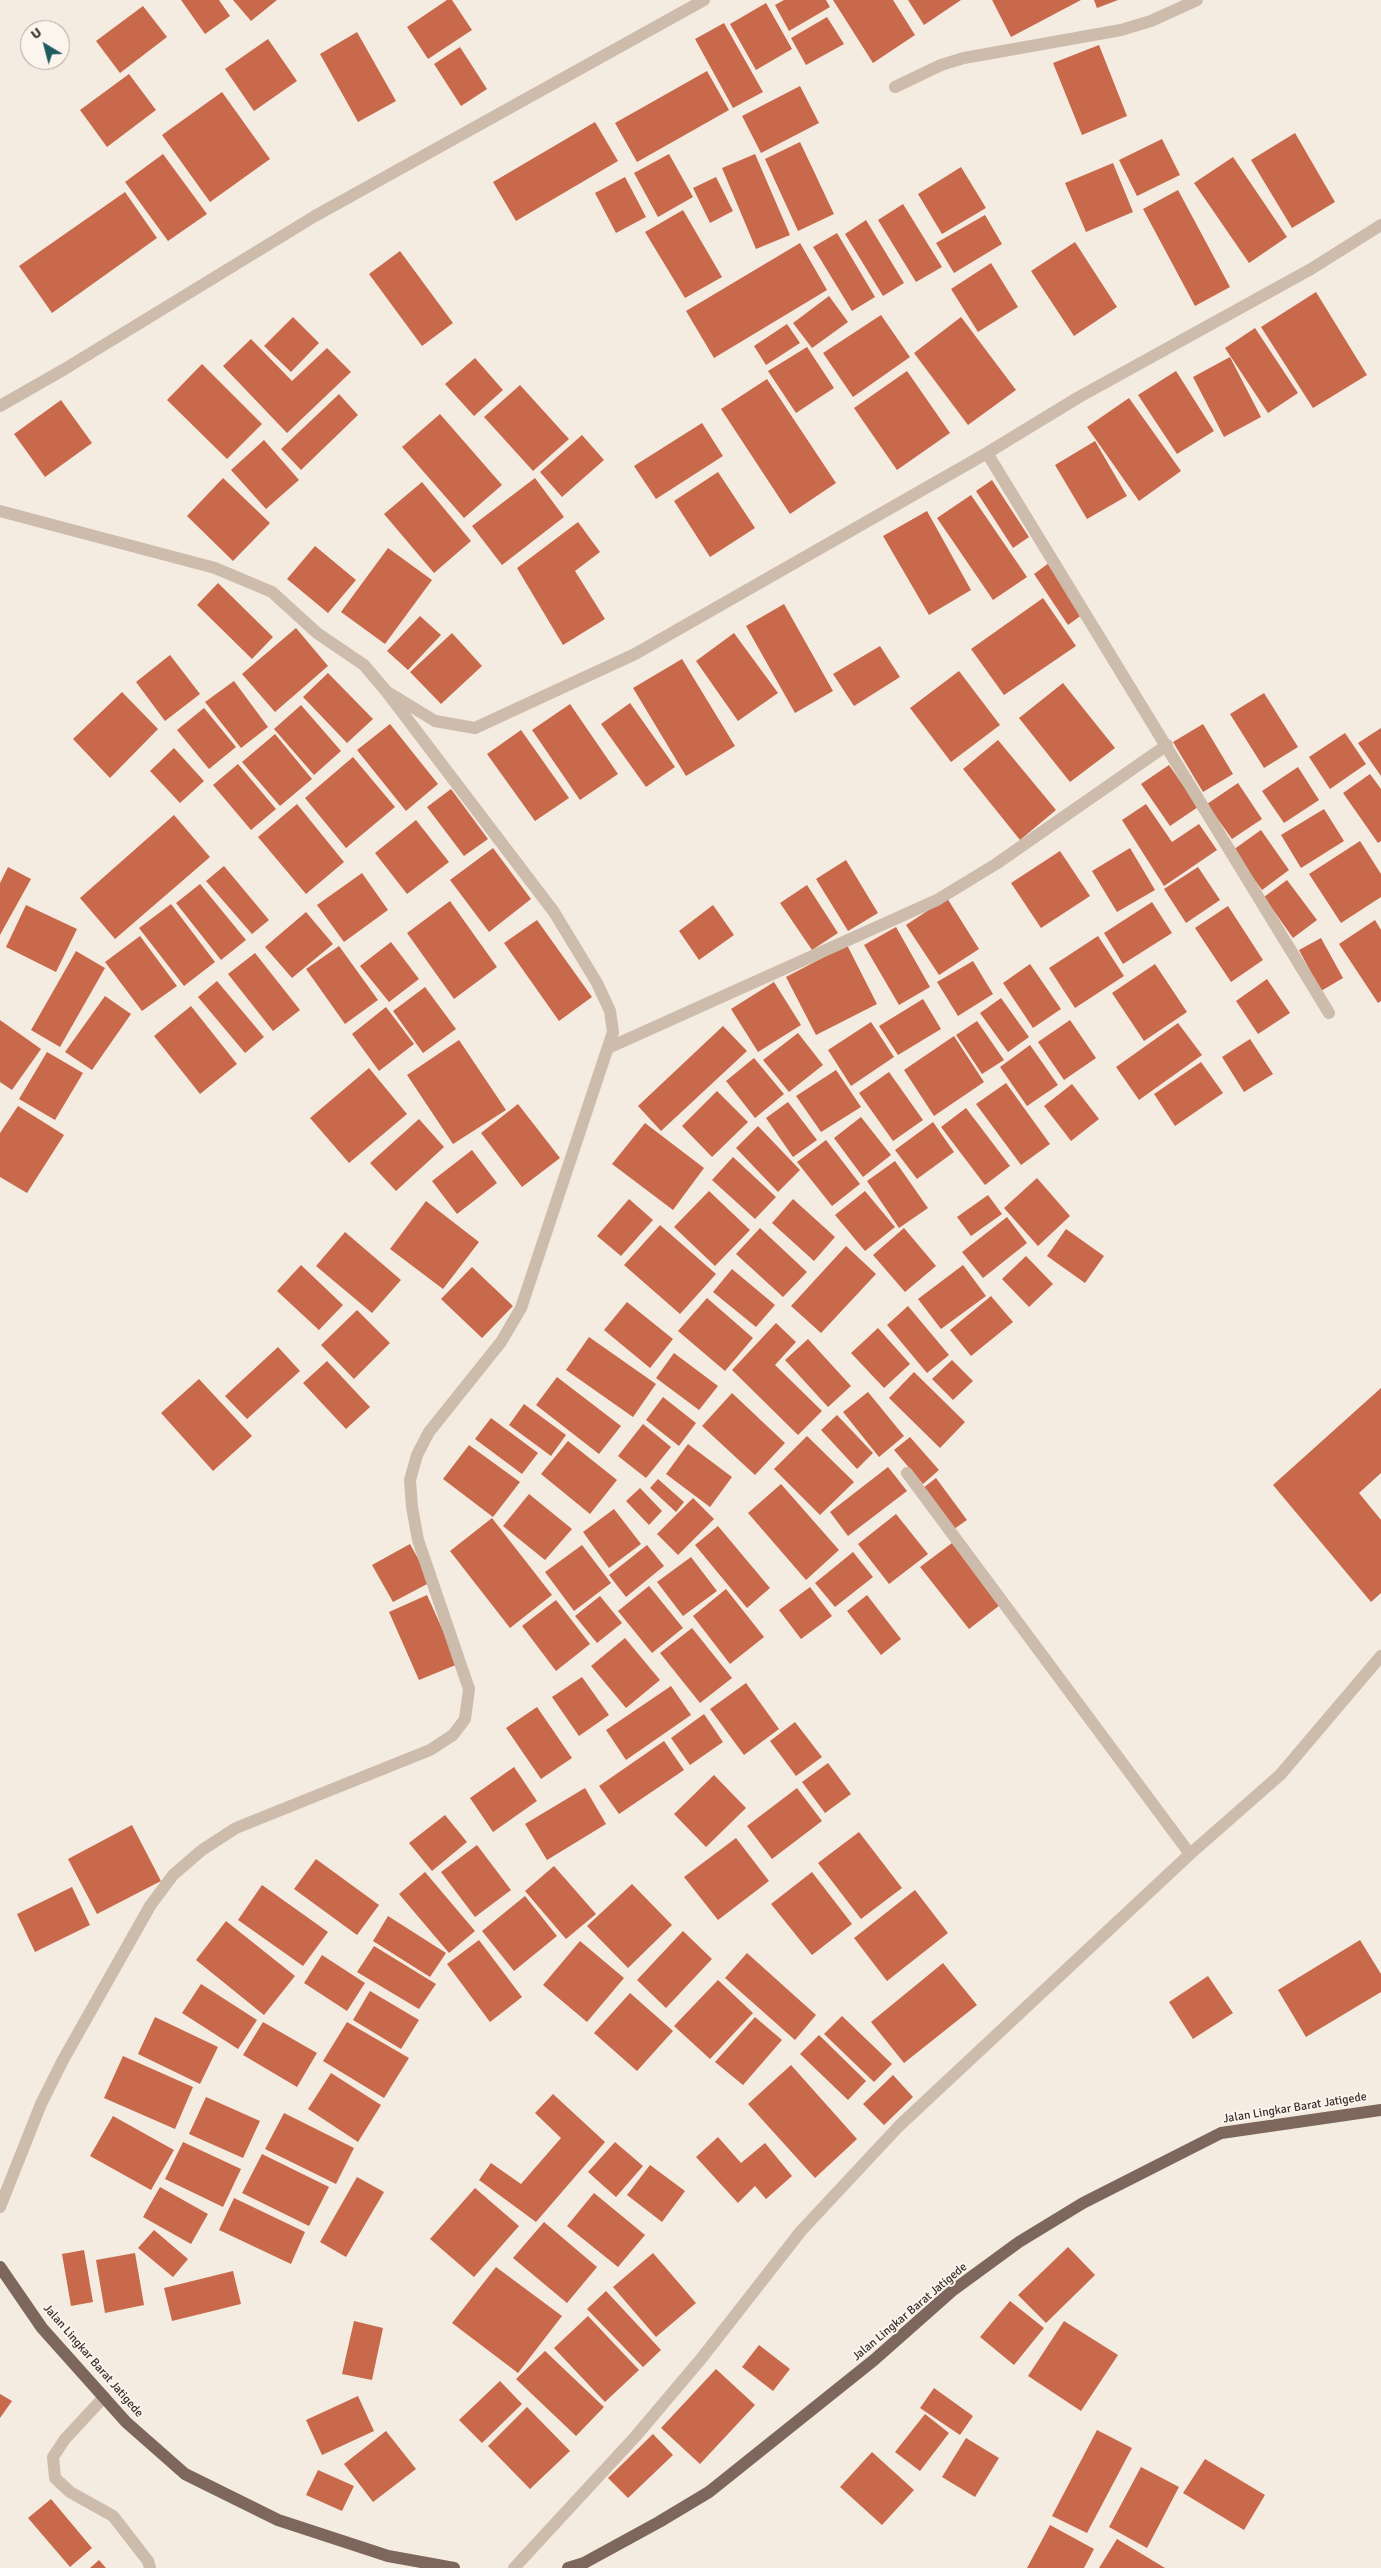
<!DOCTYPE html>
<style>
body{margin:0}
#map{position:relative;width:1381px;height:2568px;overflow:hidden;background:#f4ebe1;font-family:Signika,sans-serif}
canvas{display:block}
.north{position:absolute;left:20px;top:20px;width:50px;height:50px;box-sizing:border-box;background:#fbf5ee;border:1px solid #aea6a0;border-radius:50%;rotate:323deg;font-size:14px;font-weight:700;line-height:20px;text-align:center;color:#3b302b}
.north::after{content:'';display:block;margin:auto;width:18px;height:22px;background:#1f5a5e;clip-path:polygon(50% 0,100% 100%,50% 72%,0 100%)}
</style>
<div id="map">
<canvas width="1381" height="2568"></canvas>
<div class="north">U</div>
</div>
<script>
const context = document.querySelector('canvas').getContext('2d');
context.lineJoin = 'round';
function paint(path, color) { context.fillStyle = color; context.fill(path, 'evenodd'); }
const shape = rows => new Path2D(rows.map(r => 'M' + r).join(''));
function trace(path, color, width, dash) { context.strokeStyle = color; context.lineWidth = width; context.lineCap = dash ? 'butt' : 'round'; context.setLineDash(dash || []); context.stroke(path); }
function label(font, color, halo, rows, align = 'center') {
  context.font = font + ' Signika,sans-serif'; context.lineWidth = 4; context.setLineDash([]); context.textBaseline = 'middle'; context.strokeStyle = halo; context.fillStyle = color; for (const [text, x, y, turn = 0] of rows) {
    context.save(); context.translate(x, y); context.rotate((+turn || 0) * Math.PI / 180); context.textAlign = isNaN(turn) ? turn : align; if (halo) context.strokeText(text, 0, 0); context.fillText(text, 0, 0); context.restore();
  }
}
paint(shape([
 [181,0,219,0,230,16,205,34],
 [233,0,277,0,251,21],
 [447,0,452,0,472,30,428,59,407,27],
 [784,0,826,0,830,7,789,31,775,5],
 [833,0,893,0,915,35,873,63],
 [908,0,961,0,924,25],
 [992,0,1081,0,1011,37],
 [1094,0,1118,0,1097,8],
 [766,3,792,49,756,70,730,24],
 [143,6,167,37,120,73,96,41],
 [827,17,844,44,806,65,791,38],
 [724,23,763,92,733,108,695,39],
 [357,32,396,101,358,122,320,54],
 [268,39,297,81,254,111,225,69],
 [1099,45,1127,116,1082,135,1053,63],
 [460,47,487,89,461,106,434,64],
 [707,71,729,110,637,162,615,123],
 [129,74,156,110,107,147,80,110],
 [800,86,819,123,761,153,742,116],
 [222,92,270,159,210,202,162,135],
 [595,122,618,161,516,221,493,182],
 [1295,133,1335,202,1292,228,1251,160],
 [1162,139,1180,175,1137,196,1119,160],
 [800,142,834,214,798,231,765,159],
 [163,154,207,214,168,241,125,182],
 [669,154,693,197,658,217,634,173],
 [755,154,790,235,756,249,722,168],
 [1233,157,1287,237,1249,263,1194,183],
 [1113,163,1133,212,1086,232,1065,183],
 [961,167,986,208,942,234,918,194],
 [625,177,646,217,616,233,595,193],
 [716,177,733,211,710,223,693,188],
 [1178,190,1230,287,1195,306,1143,209],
 [125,192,157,238,52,313,19,266],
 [903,204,942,267,916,282,878,220],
 [683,210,722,277,685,298,645,232],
 [985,215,1002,244,954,273,936,243],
 [866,220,904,283,883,296,845,234],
 [837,233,875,297,852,311,813,247],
 [1075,242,1117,307,1074,336,1031,271],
 [800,243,827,290,714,358,686,311],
 [400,251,453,323,422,346,369,274],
 [991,263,1018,307,978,332,951,289],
 [1316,292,1367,375,1313,408,1261,327],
 [829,296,848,322,812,348,793,323],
 [881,315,910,357,853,397,823,353],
 [293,317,319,343,291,372,264,346],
 [961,317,1016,390,968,425,914,353],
 [787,324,800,343,766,365,754,346],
 [1255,328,1298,393,1268,413,1225,348],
 [251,339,292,381,327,348,351,372,287,433,223,366],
 [807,347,834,388,796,413,768,371],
 [1230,357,1261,417,1224,437,1193,377],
 [475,358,503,390,474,416,445,384],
 [202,364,262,424,227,459,167,400],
 [907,371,950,433,897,470,854,408],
 [1176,371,1214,431,1177,454,1138,395],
 [767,379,836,483,790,514,721,409],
 [520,385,569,439,533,471,484,417],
 [339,394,358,415,301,470,281,449],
 [1129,398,1181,471,1139,501,1087,427],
 [61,400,92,443,45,477,14,434],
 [440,414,502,485,464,518,402,447],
 [702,423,723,456,656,499,634,466],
 [582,435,604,460,562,497,540,472],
 [264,440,299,480,266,509,231,470],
 [1095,441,1127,496,1087,519,1055,465],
 [718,472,755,528,710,557,674,501],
 [223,478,270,523,233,561,187,516],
 [535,478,564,517,502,565,472,526],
 [992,480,1029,537,1013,548,976,491],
 [422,482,471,541,434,573,384,514],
 [971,495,1027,577,993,600,937,518],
 [927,511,971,590,929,615,883,536],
 [578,522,600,552,575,571,605,619,563,645,517,568],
 [315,546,356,580,328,613,287,579],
 [388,548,432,580,385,644,341,612],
 [1049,563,1083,614,1068,625,1034,574],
 [218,583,273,637,252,659,197,605],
 [1043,598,1076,646,1004,695,971,649],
 [784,604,833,691,795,713,746,626],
 [420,616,441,635,408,670,387,651],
 [296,628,328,666,275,712,242,674],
 [452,633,482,666,441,704,410,672],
 [734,633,778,693,738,721,696,661],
 [880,646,900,677,854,706,833,674],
 [170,655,200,694,165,721,136,682],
 [682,659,735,746,686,776,633,688],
 [959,671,1000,725,951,762,910,708],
 [328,673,373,719,347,743,303,697],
 [234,681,268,727,241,748,205,702],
 [1063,683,1115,748,1070,782,1019,718],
 [122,692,158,729,110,778,73,739],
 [1264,693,1298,747,1264,768,1230,714],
 [630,703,675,767,646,787,601,724],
 [570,704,618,774,580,800,532,730],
 [301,705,341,751,314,775,274,729],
 [204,708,236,747,209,769,177,730],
 [390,724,438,784,406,811,357,750],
 [1203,724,1233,774,1203,792,1173,742],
 [1381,728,1381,776,1358,743],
 [521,730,569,798,535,821,487,754],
 [1345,733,1366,764,1330,789,1309,757],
 [275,734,312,779,280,806,242,762],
 [998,740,1056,810,1020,840,963,769],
 [174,748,204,781,180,803,150,771],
 [353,757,395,807,346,848,305,798],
 [238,764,276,809,251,830,213,785],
 [1169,765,1198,807,1170,826,1141,784],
 [1298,767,1319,800,1284,823,1262,791],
 [1370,774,1381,789,1381,841,1378,843,1343,793],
 [1238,783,1262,819,1232,839,1207,804],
 [451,789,488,839,464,856,427,807],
 [297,804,344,862,306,894,258,837],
 [1146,804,1172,842,1199,824,1217,850,1164,886,1122,820],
 [1324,809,1344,841,1301,868,1281,835],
 [174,815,210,857,115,939,80,898],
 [416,820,449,862,407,894,375,853],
 [1261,830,1289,870,1262,890,1233,850],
 [1360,841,1381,874,1381,897,1341,923,1309,874],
 [493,848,531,899,489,932,450,880],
 [1130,848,1155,890,1117,912,1092,871],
 [1060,851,1090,896,1041,928,1011,883],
 [846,860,878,913,848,931,816,879],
 [224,866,269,920,252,934,206,881],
 [8,867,31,879,0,935,0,883],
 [1198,867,1220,900,1186,923,1164,889],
 [362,873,388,910,344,942,317,905],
 [1287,880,1317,920,1293,938,1264,897],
 [200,884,246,940,221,960,176,903],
 [807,885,838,933,812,950,780,903],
 [947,898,979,949,939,975,906,925],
 [450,901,497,967,454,999,407,933],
 [1152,902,1172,933,1123,964,1104,933],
 [171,904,215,962,184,986,139,928],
 [26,905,77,929,56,972,6,947],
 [713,905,734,935,699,960,679,931],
 [1228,906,1263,960,1231,982,1195,928],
 [306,912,333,944,292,978,265,947],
 [537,920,592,997,559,1021,504,943],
 [1375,920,1381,930,1381,1001,1378,1003,1339,944],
 [896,927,930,987,899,1005,864,945],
 [140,936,177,986,142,1011,105,962],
 [1098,936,1124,976,1075,1008,1049,968],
 [1321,938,1343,978,1321,991,1299,950],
 [391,942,419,979,389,1002,360,966],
 [847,945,877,1004,816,1035,786,977],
 [339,946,378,1000,345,1024,306,969],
 [76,951,105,968,60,1047,31,1030],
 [255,953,300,1010,273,1031,228,974],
 [973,961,993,994,958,1016,937,982],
 [1030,964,1061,1009,1033,1028,1003,983],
 [1155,964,1187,1012,1144,1041,1112,993],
 [1267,979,1290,1013,1258,1034,1236,1001],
 [217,981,264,1037,245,1053,198,997],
 [774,982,801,1025,758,1052,731,1009],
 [425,987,456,1029,423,1053,393,1011],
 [105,996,131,1014,92,1070,65,1052],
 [1001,998,1029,1037,1008,1052,980,1013],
 [923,999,941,1029,898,1055,879,1026],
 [191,1006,237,1064,200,1094,154,1036],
 [386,1007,414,1044,379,1071,352,1034],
 [0,1020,41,1049,12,1090,0,1082],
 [1070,1020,1096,1058,1064,1080,1038,1042],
 [977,1021,1004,1060,982,1074,956,1035],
 [871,1022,894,1057,851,1086,828,1050],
 [1178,1023,1202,1055,1139,1100,1116,1067],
 [723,1026,747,1051,661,1131,638,1106],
 [798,1033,823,1065,789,1092,763,1060],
 [954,1036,984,1082,934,1116,904,1070],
 [1250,1039,1273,1074,1244,1092,1222,1057],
 [459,1040,506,1110,453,1144,407,1075],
 [1030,1045,1058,1085,1027,1106,1000,1067],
 [47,1052,83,1073,55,1120,19,1099],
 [754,1058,784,1094,755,1118,726,1081],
 [1201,1062,1223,1093,1175,1126,1154,1094],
 [369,1068,407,1114,349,1163,310,1118],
 [836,1070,861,1107,821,1132,796,1096],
 [889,1072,923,1120,893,1141,859,1093],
 [1006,1083,1050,1144,1021,1165,976,1104],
 [1072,1084,1099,1119,1071,1141,1044,1106],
 [717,1091,748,1122,712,1157,682,1126],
 [788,1102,817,1140,793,1157,766,1118],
 [518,1104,560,1158,522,1187,481,1133],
 [18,1106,64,1135,27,1193,0,1177,0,1133],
 [966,1108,1010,1166,985,1185,941,1127],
 [861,1117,891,1155,863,1177,834,1138],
 [419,1119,444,1147,396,1191,370,1163],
 [933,1122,954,1152,917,1179,895,1150],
 [645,1123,704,1168,673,1210,612,1164],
 [758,1126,800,1170,778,1192,736,1148],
 [826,1140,860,1184,832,1206,797,1162],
 [472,1150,497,1183,457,1214,432,1181],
 [733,1157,776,1197,755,1219,712,1180],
 [895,1161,928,1208,899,1228,867,1181],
 [1037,1178,1070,1216,1038,1246,1004,1208],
 [709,1191,750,1230,715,1266,674,1227],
 [865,1191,895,1227,865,1251,835,1215],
 [988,1195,1002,1214,971,1236,957,1217],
 [629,1199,653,1220,621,1256,597,1236],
 [793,1199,835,1237,814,1261,772,1223],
 [426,1201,479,1242,443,1289,390,1249],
 [1007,1217,1027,1243,983,1278,962,1252],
 [660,1225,716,1274,680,1314,624,1265],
 [760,1228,807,1272,783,1297,736,1254],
 [904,1228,936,1266,905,1292,873,1255],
 [1066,1229,1104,1256,1085,1283,1047,1256],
 [345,1232,401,1280,372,1313,316,1266],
 [846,1246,876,1274,821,1333,791,1306],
 [1026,1256,1053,1284,1029,1307,1002,1279],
 [301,1265,343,1305,319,1330,277,1291],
 [963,1265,986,1296,941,1329,918,1299],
 [472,1267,513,1306,482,1338,441,1299],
 [732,1269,775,1305,756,1327,713,1292],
 [991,1296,1013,1322,971,1356,950,1330],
 [707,1298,753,1338,725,1371,678,1331],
 [627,1302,673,1339,650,1368,604,1330],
 [908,1306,949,1355,927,1373,887,1325],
 [357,1310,390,1343,354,1379,321,1345],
 [776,1323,796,1342,775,1365,822,1411,798,1435,732,1370],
 [878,1328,910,1364,884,1388,851,1353],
 [589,1337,656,1384,633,1417,566,1370],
 [808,1339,851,1386,828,1407,785,1360],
 [278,1347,300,1371,247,1419,225,1396],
 [674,1353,718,1386,699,1410,656,1378],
 [952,1360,973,1381,953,1400,932,1379],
 [327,1361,370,1407,346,1429,303,1383],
 [914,1372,965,1422,940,1448,889,1398],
 [557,1377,621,1426,599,1454,536,1405],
 [199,1379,252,1436,213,1471,161,1413],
 [1381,1388,1381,1473,1359,1493,1381,1520,1381,1593,1371,1602,1273,1485],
 [868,1392,904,1436,879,1457,843,1412],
 [732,1393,785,1443,755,1475,702,1426],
 [663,1397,696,1423,679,1446,646,1420],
 [524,1404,566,1435,551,1456,509,1425],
 [837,1415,873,1453,857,1469,821,1430],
 [491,1418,538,1453,522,1474,475,1439],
 [643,1424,671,1447,646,1478,618,1456],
 [807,1436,854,1482,820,1515,774,1469],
 [910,1437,939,1470,923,1484,894,1450],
 [568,1441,617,1480,590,1514,541,1474],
 [688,1444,732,1477,710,1507,666,1474],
 [469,1445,520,1482,493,1517,443,1479],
 [888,1467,907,1491,848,1536,830,1512],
 [936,1478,967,1520,954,1529,923,1488],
 [658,1479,684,1502,676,1512,650,1488],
 [781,1484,839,1550,806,1580,748,1513],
 [640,1488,662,1511,649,1525,626,1501],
 [529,1494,572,1529,545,1560,503,1526],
 [693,1498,714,1519,678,1555,657,1534],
 [614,1509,641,1544,609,1568,583,1532],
 [896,1514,928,1554,889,1584,858,1544],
 [492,1518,552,1595,510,1628,450,1551],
 [718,1526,770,1588,747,1608,695,1545],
 [952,1543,1000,1605,969,1629,920,1567],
 [410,1544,431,1582,393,1602,372,1565],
 [582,1545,611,1583,574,1611,545,1572],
 [647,1545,664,1566,626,1597,609,1575],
 [853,1552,873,1577,835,1607,815,1583],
 [691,1557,717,1591,683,1616,657,1582],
 [649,1586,683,1628,652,1653,618,1611],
 [810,1587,832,1616,801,1639,779,1610],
 [726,1589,764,1637,730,1664,693,1616],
 [427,1595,458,1664,419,1680,389,1612],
 [867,1595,901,1639,881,1655,847,1611],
 [600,1596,622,1623,597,1643,575,1616],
 [556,1600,590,1644,556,1671,522,1626],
 [692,1628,732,1678,700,1703,660,1653],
 [625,1638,660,1680,626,1708,591,1666],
 [582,1677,609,1715,579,1736,552,1697],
 [746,1683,779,1729,744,1755,710,1709],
 [671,1686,691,1715,626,1760,606,1730],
 [537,1707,572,1758,541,1779,506,1728],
 [704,1714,723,1742,690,1765,671,1738],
 [795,1722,822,1757,796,1776,770,1741],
 [664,1741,684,1770,619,1814,599,1786],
 [828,1763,851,1794,825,1813,802,1782],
 [514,1767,537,1801,493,1832,470,1798],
 [714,1775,746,1808,706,1847,674,1814],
 [585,1788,606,1824,547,1860,525,1824],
 [797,1788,822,1821,772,1859,747,1826],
 [445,1815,467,1842,432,1871,409,1843],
 [132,1825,161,1881,97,1914,68,1859],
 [859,1832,902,1888,861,1919,818,1863],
 [736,1838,769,1881,718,1920,684,1877],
 [477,1845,511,1890,475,1917,441,1872],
 [316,1859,379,1905,357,1935,294,1889],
 [554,1866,596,1914,566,1939,525,1891],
 [425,1872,475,1931,449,1953,399,1894],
 [812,1872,852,1924,812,1955,771,1904],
 [632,1884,672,1925,628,1968,587,1926],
 [262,1885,328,1932,303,1966,238,1920],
 [72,1887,90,1925,35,1952,17,1914],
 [915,1890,948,1933,887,1981,854,1938],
 [525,1896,557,1936,514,1971,482,1931],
 [388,1916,446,1953,430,1977,373,1941],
 [226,1921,295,1976,264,2015,196,1960],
 [683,1931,712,1959,666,2008,637,1980],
 [479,1940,522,1997,490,2022,447,1964],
 [1360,1940,1381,1974,1381,1992,1306,2037,1278,1990],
 [580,1941,624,1978,587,2022,543,1985],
 [374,1946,436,1984,419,2009,357,1972],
 [747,1953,816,2015,795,2040,725,1978],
 [322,1955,365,1983,347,2011,304,1983],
 [943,1963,977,2005,904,2063,871,2022],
 [1208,1976,1233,2013,1193,2039,1169,2002],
 [718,1980,753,2013,710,2059,674,2026],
 [201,1984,257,2020,238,2049,182,2013],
 [370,1991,419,2020,401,2049,353,2020],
 [630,1993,673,2031,637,2071,594,2033],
 [842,2016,892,2064,874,2082,824,2034],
 [155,2017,218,2047,200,2084,138,2054],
 [755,2017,782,2040,743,2085,715,2062],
 [263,2022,317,2053,297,2087,243,2055],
 [347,2022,409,2058,384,2098,323,2061],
 [819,2035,866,2081,848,2100,800,2054],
 [123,2056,193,2087,175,2129,104,2098],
 [791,2065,857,2139,815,2178,748,2104],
 [331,2073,381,2105,358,2142,308,2109],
 [893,2075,913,2097,884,2125,863,2104],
 [553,2094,605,2142,536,2222,479,2180,491,2163,521,2184,561,2138,535,2113],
 [206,2097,260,2121,243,2158,189,2134],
 [284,2113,354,2148,336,2184,265,2149],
 [113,2116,174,2150,151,2190,90,2156],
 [718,2137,741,2163,765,2143,792,2176,766,2199,755,2186,738,2203,696,2157],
 [183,2142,241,2169,223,2207,165,2179],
 [615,2142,643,2166,616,2197,588,2172],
 [262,2154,329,2187,309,2226,242,2193],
 [650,2165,685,2191,662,2222,627,2195],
 [357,2177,384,2192,346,2257,320,2242],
 [160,2187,208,2214,191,2244,143,2217],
 [475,2188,519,2226,474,2277,430,2239],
 [594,2193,645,2235,618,2267,567,2226],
 [234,2198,305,2232,291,2264,219,2230],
 [544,2222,597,2267,567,2303,513,2258],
 [154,2230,188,2259,173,2277,138,2248],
 [1068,2247,1095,2275,1046,2323,1018,2295],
 [84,2250,93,2302,71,2306,62,2254],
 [135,2253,144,2305,105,2313,96,2260],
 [653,2253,696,2303,656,2337,613,2287],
 [496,2267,562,2316,518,2373,452,2323],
 [233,2271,241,2304,172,2321,164,2288],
 [606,2291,661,2350,643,2367,587,2309],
 [1010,2301,1044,2328,1014,2365,980,2337],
 [588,2316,639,2370,605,2402,554,2348],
 [354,2321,383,2328,372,2380,342,2374],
 [1064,2321,1118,2355,1081,2411,1028,2376],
 [759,2345,790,2369,773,2391,742,2367],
 [545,2351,604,2407,576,2436,516,2379],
 [716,2369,755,2405,700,2464,661,2428],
 [500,2381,522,2404,482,2443,459,2420],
 [934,2388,973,2416,960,2435,920,2408],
 [0,2394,12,2401,0,2418],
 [358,2396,374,2431,322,2455,306,2420],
 [527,2407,570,2451,530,2489,488,2446],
 [925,2414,949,2433,920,2471,895,2452],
 [1097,2430,1132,2448,1087,2533,1052,2516],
 [386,2431,416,2469,373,2502,344,2464],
 [653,2434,673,2455,628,2498,608,2478],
 [966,2438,999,2458,975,2497,942,2477],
 [872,2452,914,2490,882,2525,840,2487],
 [1205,2459,1265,2495,1244,2530,1183,2493],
 [1141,2467,1179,2487,1147,2548,1109,2527],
 [318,2470,354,2486,342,2511,306,2495],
 [51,2499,92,2548,70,2567,28,2518],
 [1050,2525,1094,2549,1084,2568,1027,2568],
 [1117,2539,1165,2568,1099,2568],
 [99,2560,106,2568,90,2568]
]), '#c8694b');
trace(shape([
 [895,87,941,65,964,58,1121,30,1151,21,1197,0],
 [0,406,63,370,315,216,704,0],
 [987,453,1329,1013],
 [0,511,215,568,272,592,317,633,364,665,386,691,435,721,475,728,635,654,987,453,1079,397,1311,269,1381,225],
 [608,1048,937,900,996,864,1167,745],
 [907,1473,1190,1854],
 [0,2207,41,2104,63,2060,150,1906,173,1875,202,1850,236,1828,430,1750,453,1735,465,1719,469,1689,418,1540,412,1507,410,1480,417,1455,429,1432,501,1342,521,1308,613,1032,610,1011,597,983,554,912,386,691],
 [104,2397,65,2439,53,2457,55,2478,70,2492,113,2516,148,2561,150,2568],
 [514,2568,635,2437,701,2359,801,2231,899,2126,1190,1854,1280,1775,1381,1656]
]), '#cdbbac', 12);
trace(shape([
 [0,2267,42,2328,126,2422,185,2474,278,2520,388,2556,454,2568],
 [568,2568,584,2563,659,2522,709,2492,874,2360,952,2291,1019,2242,1083,2203,1221,2133,1381,2110]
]), '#7d675c', 12);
label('12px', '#3b302b', '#fbf5ee', [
 ["Jalan Lingkar Barat Jatigede",1295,2108,-9],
 ["Jalan Lingkar Barat Jatigede",910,2312,-40],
 ["Jalan Lingkar Barat Jatigede",93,2361,49]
]);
</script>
